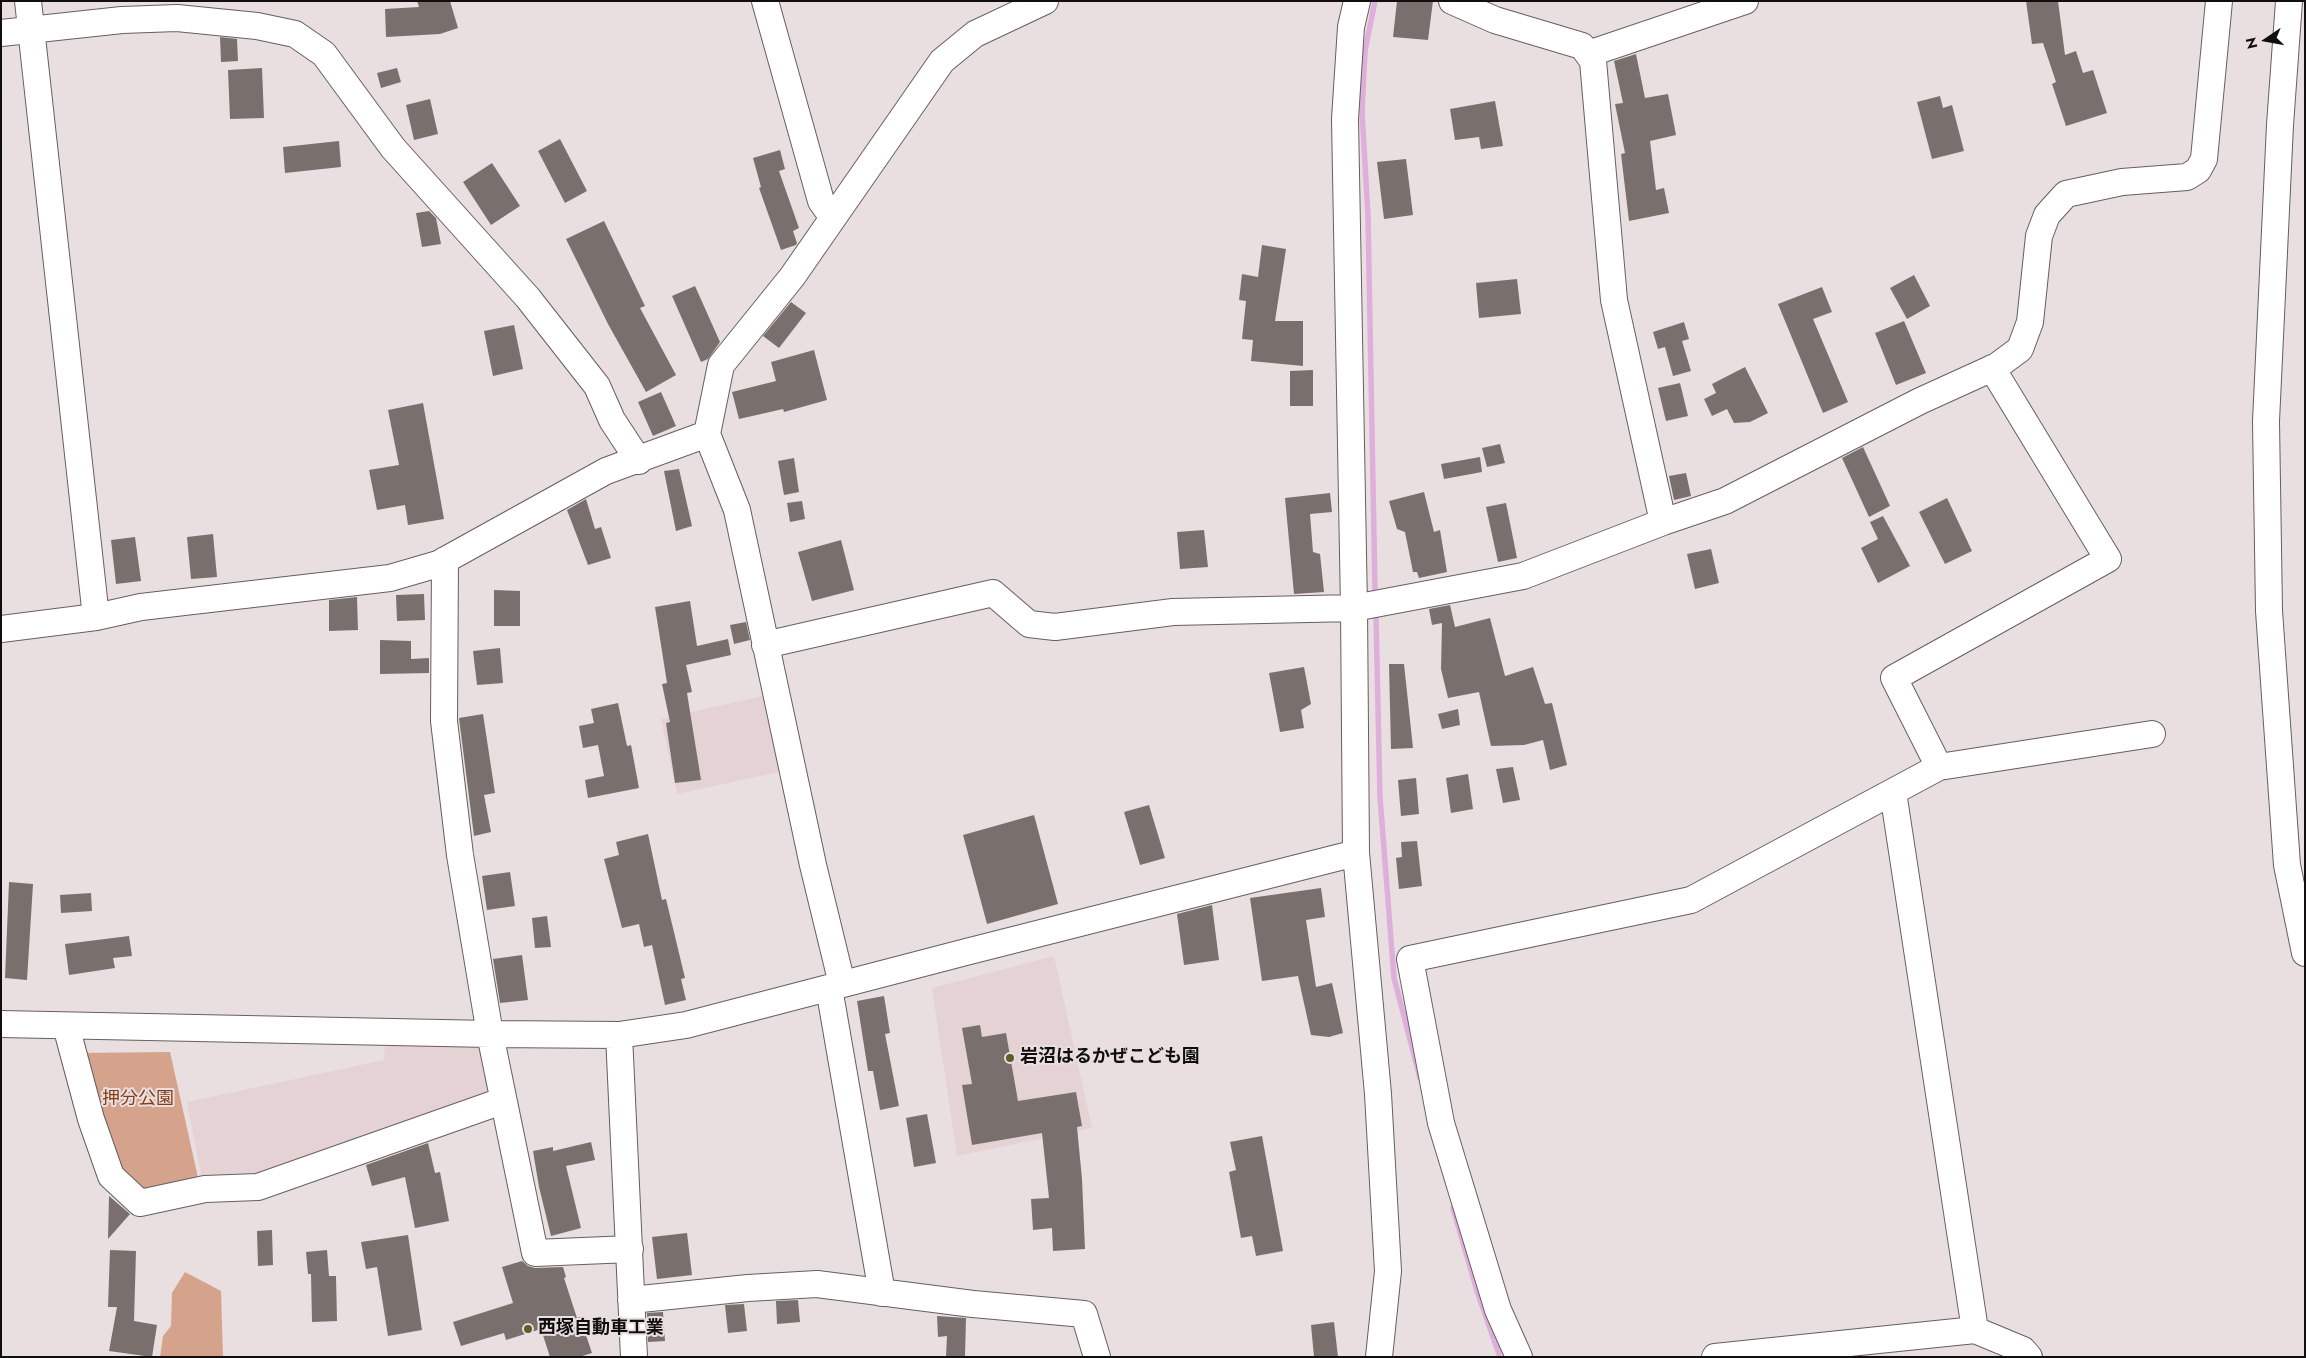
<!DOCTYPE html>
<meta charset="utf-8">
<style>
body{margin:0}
#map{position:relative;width:2306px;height:1358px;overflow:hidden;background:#e9dfe0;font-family:Jost,sans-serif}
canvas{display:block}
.frame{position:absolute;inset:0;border:2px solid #110e0f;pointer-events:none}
.north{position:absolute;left:2241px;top:15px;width:50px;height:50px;-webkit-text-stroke:4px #e9dfe0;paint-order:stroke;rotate:258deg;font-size:14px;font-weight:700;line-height:20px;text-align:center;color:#110e0f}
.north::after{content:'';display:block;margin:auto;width:18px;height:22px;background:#110e0f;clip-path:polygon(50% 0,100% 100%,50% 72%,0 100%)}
</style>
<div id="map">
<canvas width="2306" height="1358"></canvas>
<div class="frame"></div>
<div class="north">N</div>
</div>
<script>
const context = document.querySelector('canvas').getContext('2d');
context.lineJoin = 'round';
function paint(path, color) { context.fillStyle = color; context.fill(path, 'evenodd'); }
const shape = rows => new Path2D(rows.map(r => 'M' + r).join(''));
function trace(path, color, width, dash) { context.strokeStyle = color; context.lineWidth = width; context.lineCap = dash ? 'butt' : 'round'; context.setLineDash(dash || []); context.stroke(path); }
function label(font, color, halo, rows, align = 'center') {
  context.font = font + ' Jost,"Noto Sans JP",sans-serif'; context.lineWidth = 4; context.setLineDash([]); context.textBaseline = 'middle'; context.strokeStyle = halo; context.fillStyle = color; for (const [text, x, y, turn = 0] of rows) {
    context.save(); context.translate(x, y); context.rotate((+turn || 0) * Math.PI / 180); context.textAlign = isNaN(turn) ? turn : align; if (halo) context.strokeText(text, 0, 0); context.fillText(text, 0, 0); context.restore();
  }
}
paint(shape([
 [763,696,779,772,677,794,661,719],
 [1054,956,1092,1128,957,1156,932,988],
 [385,1043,483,1045,492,1092,248,1180,202,1180,187,1102,384,1060]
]), '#e5d2d5');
paint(shape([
 [170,1052,199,1182,138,1195,119,1175,80,1053],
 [185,1272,221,1291,223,1357,160,1357,163,1336,171,1326,172,1293]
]), '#d5a28b');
trace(shape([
 [1375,1,1365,51,1362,111,1368,216,1375,591],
 [1376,617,1380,797,1394,978,1420,1078],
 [1453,1208,1477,1291,1499,1354]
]), '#dfafdc', 5.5);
paint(shape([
 [417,1,450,1,458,28,440,34,386,37,385,9,419,7],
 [1397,1,1433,1,1428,40,1393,37],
 [2026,1,2058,1,2065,55,2076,51,2083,73,2093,70,2107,113,2066,126,2052,84,2056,82,2043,43,2032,44],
 [220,37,237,39,238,61,221,62],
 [1636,54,1645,98,1668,94,1676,135,1650,141,1656,190,1664,188,1669,213,1629,221,1621,154,1625,153,1615,104,1623,103,1614,61],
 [262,68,264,118,230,119,228,70],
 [397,68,401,82,381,88,377,73],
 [1940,96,1943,108,1952,105,1964,151,1932,159,1917,102],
 [430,99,438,134,414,140,406,105],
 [1495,101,1503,146,1481,149,1479,137,1455,140,1450,109],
 [560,139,587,191,565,203,538,151],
 [339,141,341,167,285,173,283,147],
 [780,150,785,169,779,171,799,228,793,231,797,243,796,245,781,250,759,188,761,187,753,158],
 [1406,159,1413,215,1384,219,1377,162],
 [492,163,520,206,491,225,463,182],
 [429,211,436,218,441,244,422,247,416,213],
 [604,221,645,306,640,308,676,375,646,392,608,324,566,239],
 [1262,245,1286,249,1275,321,1303,321,1303,366,1251,361,1253,340,1242,339,1246,301,1239,300,1242,274,1258,277],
 [1914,275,1930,306,1907,319,1890,288],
 [1517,279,1521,314,1479,318,1476,283],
 [695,286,720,342,708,359,701,362,672,296],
 [1822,287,1832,312,1813,319,1848,402,1823,413,1778,304],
 [791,302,806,313,779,348,763,336],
 [1904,321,1926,373,1896,385,1875,333],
 [1684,322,1689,339,1682,341,1691,371,1673,376,1665,347,1658,349,1653,332],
 [514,325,523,369,493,376,484,331],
 [814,350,827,400,784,412,783,409,739,419,732,392,776,381,771,362],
 [1745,367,1768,413,1750,422,1734,423,1727,409,1712,416,1704,399,1716,393,1712,384],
 [1313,370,1313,406,1290,406,1290,371],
 [1680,383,1688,416,1666,421,1658,388],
 [661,392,676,426,653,436,638,402],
 [423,403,444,519,408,525,405,505,377,510,369,470,399,465,388,410],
 [1500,444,1505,463,1487,467,1482,448],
 [1863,447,1890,506,1869,517,1842,458],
 [1480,457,1482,472,1444,479,1441,464],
 [794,458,799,492,784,495,778,461],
 [679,469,692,526,676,531,664,471],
 [1686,473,1691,496,1674,500,1669,476],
 [1424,492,1434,532,1440,530,1447,572,1419,578,1417,572,1413,572,1405,532,1397,529,1389,501],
 [1330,493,1332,512,1310,514,1313,552,1320,554,1324,592,1294,594,1285,498],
 [1947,498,1972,551,1945,564,1919,512],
 [586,499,595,529,601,527,611,558,588,565,567,510],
 [802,501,805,519,790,522,787,503],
 [1506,503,1517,558,1498,562,1486,507],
 [1883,516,1910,566,1878,583,1861,548,1878,539,1870,522],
 [1204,530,1208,567,1180,569,1177,532],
 [213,534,217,577,191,579,187,537],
 [135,537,141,581,116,584,111,540],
 [841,540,854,590,812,601,798,552],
 [1711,549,1719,583,1695,589,1687,554],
 [494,590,520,591,520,626,494,626],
 [424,594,425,620,397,621,396,595],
 [357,597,358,630,329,631,329,600],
 [690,601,697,646,728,639,731,655,686,665,692,692,687,693,701,780,675,783,666,723,670,722,662,684,667,683,655,607],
 [1450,605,1455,627,1490,618,1505,676,1533,667,1545,704,1552,703,1567,765,1550,770,1543,740,1524,745,1491,746,1479,692,1448,698,1441,669,1442,623,1432,625,1429,609],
 [746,622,750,640,734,644,730,625],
 [380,640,411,641,411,659,429,658,429,673,380,674],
 [500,648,503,683,477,685,473,651],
 [1389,664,1404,664,1413,748,1391,749],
 [1304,667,1311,704,1301,710,1304,728,1280,732,1269,673],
 [618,703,627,746,631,745,639,788,588,798,585,780,604,776,598,745,583,748,579,726,594,723,591,709],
 [1458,709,1460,725,1442,729,1438,714],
 [483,714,495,793,484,795,491,832,474,836,459,718],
 [1513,767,1520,800,1503,803,1496,769],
 [1468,774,1473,809,1451,813,1446,778],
 [1416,778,1419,814,1401,816,1398,780],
 [1149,805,1165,858,1140,865,1124,812],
 [1034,815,1058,904,987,924,963,835],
 [648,834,662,900,666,899,685,978,681,979,686,1000,665,1005,652,945,644,947,639,924,622,928,604,859,619,855,616,842],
 [1417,841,1422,886,1399,889,1396,858,1402,857,1401,842],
 [510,872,515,906,487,910,482,876],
 [9,882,33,884,27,980,5,978],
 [1321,888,1325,917,1306,920,1316,987,1332,983,1343,1033,1329,1037,1311,1035,1298,976,1262,981,1250,898],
 [91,893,92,911,61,913,60,895],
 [1212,905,1219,960,1184,965,1177,914],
 [547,916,551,947,535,948,532,918],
 [129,936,132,956,113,958,115,968,69,975,65,944],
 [522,955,528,1000,500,1003,493,959],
 [884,996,890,1033,885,1034,899,1106,880,1110,873,1071,868,1071,857,1001],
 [980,1025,982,1037,1006,1033,1018,1101,1076,1092,1082,1126,1077,1127,1082,1179,1085,1249,1053,1251,1052,1228,1033,1230,1031,1199,1049,1198,1042,1133,972,1145,962,1085,972,1084,962,1028],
 [927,1114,936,1163,914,1167,906,1118],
 [1262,1136,1283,1251,1256,1256,1252,1236,1241,1238,1229,1172,1236,1170,1230,1142],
 [591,1142,595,1160,566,1166,581,1228,551,1236,539,1187,533,1151,553,1147,553,1151],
 [428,1143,435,1173,440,1172,449,1221,415,1228,405,1177,372,1186,366,1165],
 [109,1196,130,1214,108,1239],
 [272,1230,273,1265,258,1266,257,1231],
 [687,1233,692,1275,657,1279,652,1237],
 [408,1235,422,1330,388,1336,377,1267,366,1269,361,1242],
 [110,1250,136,1251,134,1321,157,1325,152,1357,109,1351,117,1307,108,1307],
 [327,1250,329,1276,336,1276,337,1321,312,1322,311,1274,308,1274,306,1252],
 [522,1261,528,1266,535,1268,563,1267,566,1277,564,1278,577,1318,580,1317,592,1353,579,1357,550,1357,541,1329,506,1340,504,1333,461,1346,453,1322,513,1303,502,1267],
 [798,1300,800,1322,777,1324,776,1301],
 [744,1304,747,1331,728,1333,725,1305],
 [663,1312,665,1341,648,1342,647,1313],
 [937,1316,966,1318,965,1357,946,1357,947,1336,938,1337],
 [1334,1322,1338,1357,1314,1357,1311,1325]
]), '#79706e');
const minor = shape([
 [28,1,96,617],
 [765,1,821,201,833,218],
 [1357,1,1351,27,1345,119,1354,608,1356,853,1378,1094,1388,1271,1379,1357],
 [1452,1,1495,20,1582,46,1593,61,1614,300,1663,522],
 [2289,1,2280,125,2266,421,2269,611,2287,865,2305,953],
 [1,33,122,20,177,18,257,26,295,34,324,54,393,148,528,298,597,386,612,420,639,461],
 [1588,54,1745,1],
 [445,560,444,721,460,855,490,1034,535,1253,630,1249],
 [1,629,96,617,141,607,390,578,438,564,606,471,707,434],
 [765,645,993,593,1029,624,1055,627,1173,612,1354,608,1523,576,1663,522,1725,501,1920,401,1997,366,2020,349,2030,322,2039,236,2047,215,2066,194,2122,182,2187,177,2198,170,2204,159,2219,1],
 [1939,767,1894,678,2108,559,1992,368],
 [1893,792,1975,1330],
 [842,984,813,865,737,510,707,434,721,365,792,277,942,61,975,34,1045,1],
 [829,988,882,1293],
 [1,1024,490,1034,619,1035,686,1025,966,952,1356,853],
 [66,1026,91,1119,111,1176,140,1203,205,1189,258,1187,502,1101],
 [619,1035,634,1357],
 [631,1300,748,1288,817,1284,973,1304,1084,1314,1097,1357],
 [1519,1357,1498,1310,1441,1123,1410,959,1691,900,1939,767,2152,734],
 [1715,1357,1975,1330,2023,1350,2029,1357]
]);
trace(minor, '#675e60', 28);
trace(minor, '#fff', 26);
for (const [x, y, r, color] of [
 [1010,1058,5,"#605b27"],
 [528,1329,5,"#605b27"]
]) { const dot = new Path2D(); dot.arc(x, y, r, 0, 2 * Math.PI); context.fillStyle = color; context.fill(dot); trace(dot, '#e9dfe0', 2); }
label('bold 18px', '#110e0f', '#e9dfe0', [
 ["岩沼はるかぜこども園",1020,1058],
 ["西塚自動車工業",538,1329]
], 'left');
label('18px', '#853c15', '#e9dfe0', [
 ["押分公園",138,1100]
]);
</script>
